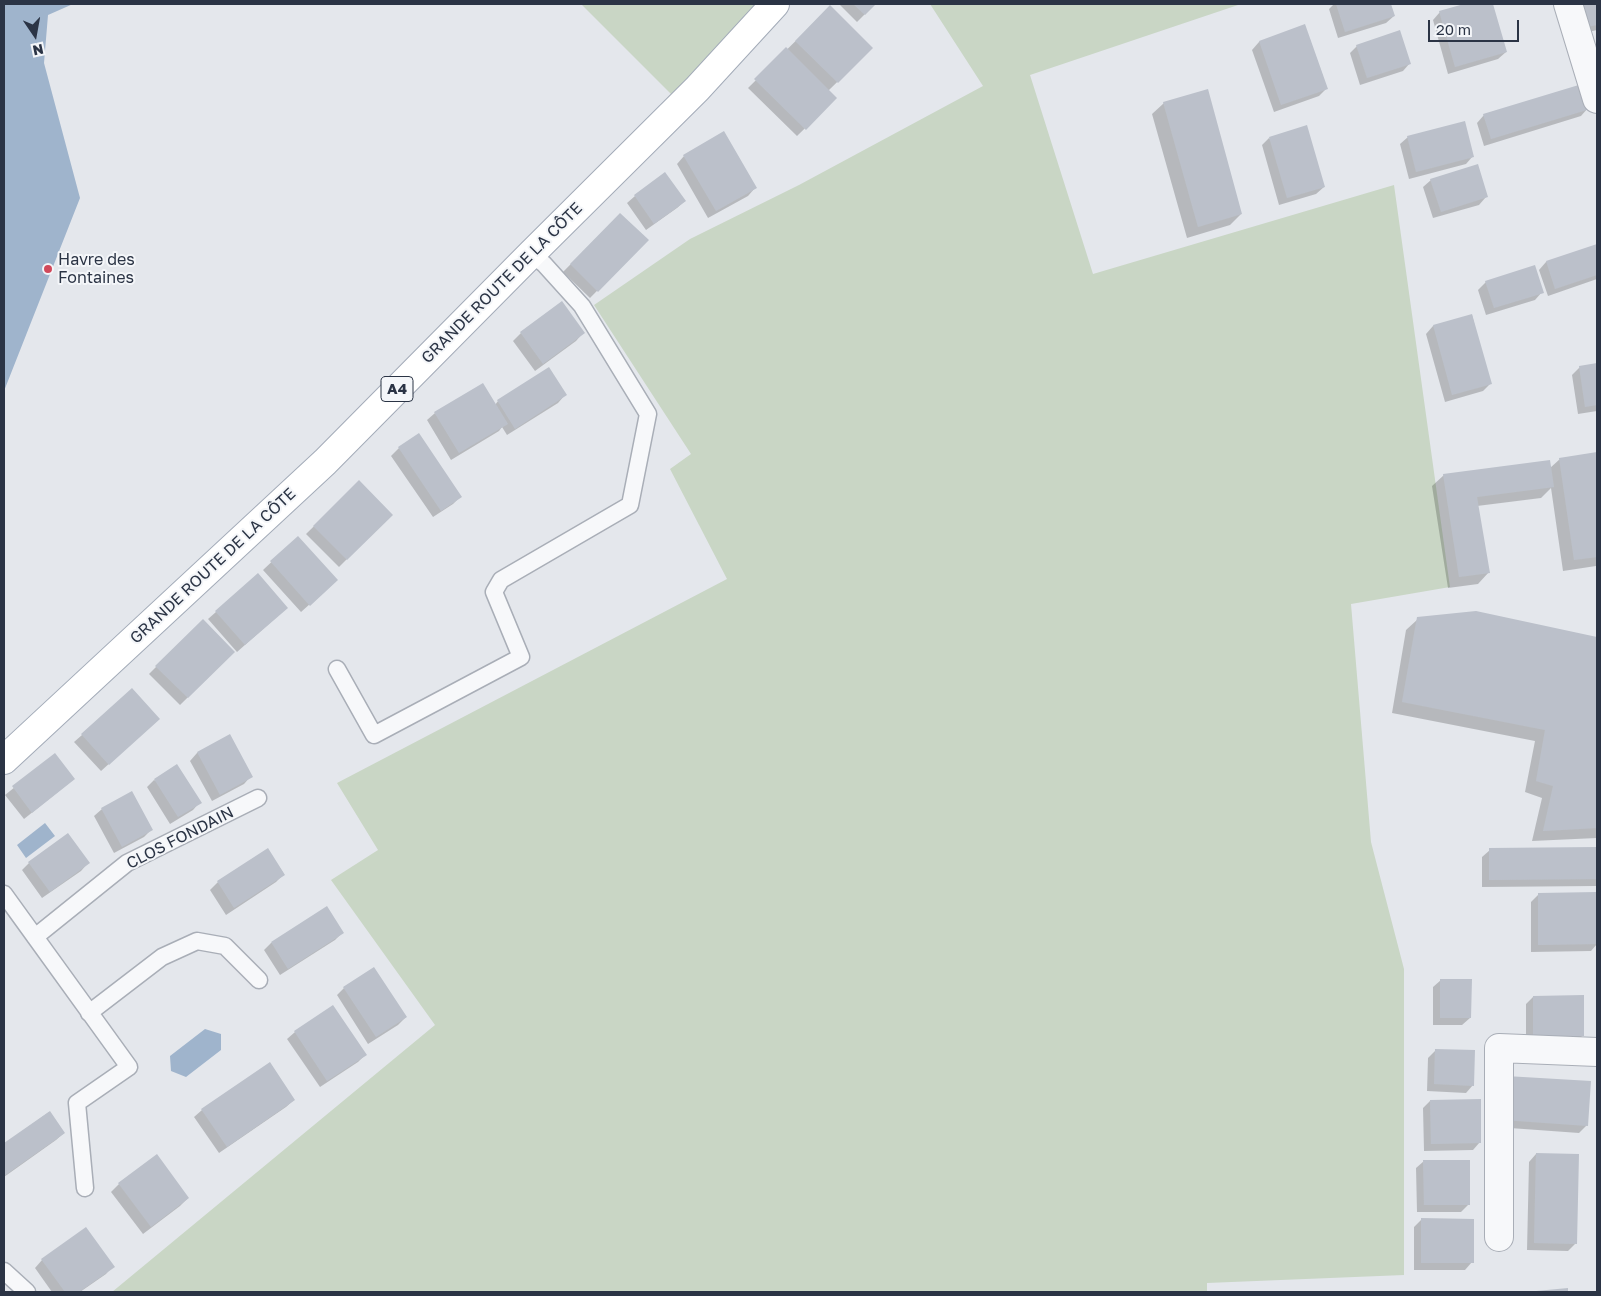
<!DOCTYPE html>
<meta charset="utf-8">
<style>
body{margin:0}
#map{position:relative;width:1601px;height:1296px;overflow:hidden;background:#e4e7ec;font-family:"Golos Text",sans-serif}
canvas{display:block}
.frame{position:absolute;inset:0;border:5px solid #2b3445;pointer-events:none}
.north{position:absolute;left:10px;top:10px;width:50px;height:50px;-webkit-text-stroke:4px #f4f6f9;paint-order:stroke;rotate:168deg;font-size:14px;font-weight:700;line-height:20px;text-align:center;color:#2b3445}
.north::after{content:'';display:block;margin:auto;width:18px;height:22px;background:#2b3445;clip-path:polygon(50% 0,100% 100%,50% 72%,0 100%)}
.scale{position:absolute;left:1428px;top:20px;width:91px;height:22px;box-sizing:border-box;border:2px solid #2b3445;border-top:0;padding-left:6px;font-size:15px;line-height:18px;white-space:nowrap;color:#2b3445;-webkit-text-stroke:4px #f4f6f9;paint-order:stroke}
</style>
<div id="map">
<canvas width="1601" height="1296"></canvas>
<div class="frame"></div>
<div class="north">N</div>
<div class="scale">20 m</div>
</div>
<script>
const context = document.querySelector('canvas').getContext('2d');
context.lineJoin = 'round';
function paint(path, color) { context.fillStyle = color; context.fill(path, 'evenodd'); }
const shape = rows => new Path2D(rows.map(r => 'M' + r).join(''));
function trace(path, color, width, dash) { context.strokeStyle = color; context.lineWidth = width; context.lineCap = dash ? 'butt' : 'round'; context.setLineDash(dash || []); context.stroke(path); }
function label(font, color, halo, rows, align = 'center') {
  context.font = font + ' "Golos Text",sans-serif'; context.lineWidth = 4; context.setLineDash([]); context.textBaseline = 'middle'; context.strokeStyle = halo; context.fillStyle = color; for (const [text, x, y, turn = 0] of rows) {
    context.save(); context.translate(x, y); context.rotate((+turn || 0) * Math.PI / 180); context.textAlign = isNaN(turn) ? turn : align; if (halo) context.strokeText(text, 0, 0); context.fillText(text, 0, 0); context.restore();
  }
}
paint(shape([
 [581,4,757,4,675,98],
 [930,4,1241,4,1030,75,1093,274,1394,185,1450,587,1351,604,1371,842,1404,969,1404,1275,1207,1283,1207,1292,112,1292,435,1025,331,880,378,850,337,783,727,579,670,469,691,454,594,305,690,239,799,185,983,86]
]), '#c9d6c5');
paint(shape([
 [4,4,73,4,48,15,44,63,80,198,4,391],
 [45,823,55,836,26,858,17,845],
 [205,1029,221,1034,221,1050,186,1077,171,1071,170,1056]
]), '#9fb4cc');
paint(shape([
 [839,4,875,4,857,22],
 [1334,4,1390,4,1394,16,1386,23,1338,38,1329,9],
 [1469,4,1492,4,1506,52,1498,59,1448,74,1433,20,1440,12],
 [1581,4,1597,4,1597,30,1580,34],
 [830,7,872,48,828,91,836,98,797,136,748,88],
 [1305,26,1327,88,1319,96,1274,112,1252,50,1259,42],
 [1357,46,1410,63,1403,71,1360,85,1350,53],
 [1164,103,1241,214,1230,225,1187,238,1152,114],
 [1588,108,1581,116,1484,146,1477,123,1484,115],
 [1408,137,1473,156,1466,164,1409,179,1400,144],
 [1269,138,1324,187,1316,194,1279,205,1262,145],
 [684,156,755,188,748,196,708,218,677,164],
 [1431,180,1486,197,1479,205,1433,218,1423,187],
 [635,196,685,201,677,208,646,230,627,203],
 [620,214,647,240,590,298,563,272],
 [1597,245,1597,279,1548,296,1539,270,1546,262],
 [1486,282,1542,292,1535,300,1486,315,1478,290],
 [561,303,583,333,576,341,535,371,513,341,521,333],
 [1472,315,1490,384,1483,391,1445,402,1426,334,1433,326],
 [1597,365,1597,411,1578,414,1572,375,1580,367],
 [565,395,558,403,507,435,502,427,499,431,451,460,427,420,435,413,495,405,498,401],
 [418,435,460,497,453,504,433,517,391,456,399,448],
 [1597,453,1597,565,1596,566,1563,571,1551,488,1541,498,1477,506,1489,572,1478,584,1448,588,1432,486,1444,475,1550,468,1560,459],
 [359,482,391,515,339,567,306,534],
 [298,537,329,587,301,612,263,570],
 [258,575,279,615,237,652,208,619],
 [1476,612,1597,638,1597,838,1532,841,1542,798,1525,792,1535,741,1392,713,1406,630,1418,619],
 [202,621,234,652,180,705,149,674],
 [151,726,101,771,74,742,82,735],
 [229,736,251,776,244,784,212,801,190,761,197,753],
 [55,755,74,779,24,819,5,795],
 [154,780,200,802,193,810,170,824,147,787],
 [102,809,152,829,144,837,114,853,94,816],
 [1597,848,1596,886,1482,887,1482,857,1490,850],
 [268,850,284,874,276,882,226,915,210,890,218,882],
 [29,863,88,863,81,871,42,898,22,870],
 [1539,894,1597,894,1597,944,1591,951,1531,952,1531,902],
 [342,933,335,940,280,975,264,950,271,943],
 [1441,980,1470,1018,1462,1025,1433,1025,1433,987],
 [344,988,406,1017,398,1025,368,1044,337,995],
 [1533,997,1583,1035,1575,1043,1526,1043,1526,1004],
 [295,1032,365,1055,358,1062,320,1087,287,1039],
 [1436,1050,1473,1085,1466,1093,1427,1091,1428,1058],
 [1499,1085,1587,1125,1579,1133,1496,1127],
 [294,1100,286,1107,219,1153,194,1117,202,1110],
 [1430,1101,1480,1142,1473,1150,1424,1151,1423,1108],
 [49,1112,64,1133,56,1140,4,1177,4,1144],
 [1536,1154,1576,1243,1568,1251,1527,1250,1529,1162],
 [156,1156,188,1198,180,1206,143,1234,111,1192,119,1184],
 [1424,1161,1469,1204,1461,1212,1417,1212,1416,1168],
 [1421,1220,1472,1262,1465,1270,1414,1270,1414,1227],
 [42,1260,113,1266,106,1274,80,1292,52,1292,35,1268]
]), '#0003');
paint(shape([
 [853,4,876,4,865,15],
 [1336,4,1391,4,1395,16,1345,32],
 [1464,4,1493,4,1507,52,1455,67,1439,11],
 [1582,4,1597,4,1597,25,1587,27],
 [830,5,873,48,838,83,795,41],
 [1305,24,1328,89,1281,105,1259,41],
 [1400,30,1411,64,1367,78,1356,45],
 [786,47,837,98,806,130,754,79],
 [1582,84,1590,109,1491,139,1483,114],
 [1208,89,1242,214,1198,227,1163,102],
 [1465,121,1474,157,1416,172,1407,136],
 [1307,125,1325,187,1287,198,1269,137],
 [724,131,757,188,716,211,683,155],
 [1478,164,1488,197,1441,212,1430,179],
 [665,172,686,201,654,224,634,195],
 [620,213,649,240,598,292,570,264],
 [1597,244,1597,275,1555,289,1546,261],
 [1535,265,1544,293,1494,308,1485,281],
 [562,301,585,333,543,364,520,332],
 [1472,314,1492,384,1452,395,1433,325],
 [1597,363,1597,405,1585,407,1579,366],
 [549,367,567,395,515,429,497,400],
 [483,383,508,424,459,453,434,412],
 [419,433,462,497,441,511,398,447],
 [1597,452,1597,557,1574,560,1559,458],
 [1550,460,1554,487,1477,497,1490,573,1459,577,1443,474],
 [359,480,393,515,347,560,313,526],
 [298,536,338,580,310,606,270,561],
 [258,573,288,608,245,645,215,611],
 [1476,611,1597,637,1597,828,1543,831,1553,786,1536,781,1545,730,1402,702,1417,617],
 [203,619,235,652,188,698,155,666],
 [132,688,160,719,109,765,81,734],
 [230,734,253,777,220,795,197,752],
 [55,753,75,779,32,813,12,786],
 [177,764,202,803,178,817,154,779],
 [132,791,153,830,122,847,101,808],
 [68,833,90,863,50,892,28,862],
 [1597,847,1597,879,1489,880,1489,848],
 [268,848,285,875,234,908,217,881],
 [1597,892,1597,944,1538,945,1538,893],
 [327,906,344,933,288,969,271,942],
 [374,967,407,1017,376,1037,343,987],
 [1440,979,1472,979,1471,1018,1440,1018],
 [1584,995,1584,1036,1533,1036,1533,996],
 [333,1005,367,1055,327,1081,294,1031],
 [1435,1049,1475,1050,1474,1086,1434,1084],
 [270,1062,295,1100,227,1147,201,1109],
 [1506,1076,1591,1081,1588,1126,1503,1120],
 [1481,1099,1481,1143,1431,1144,1430,1100],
 [50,1111,65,1133,4,1176,4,1143],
 [1536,1153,1579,1154,1577,1244,1534,1243],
 [157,1154,189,1198,151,1227,118,1183],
 [1423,1160,1470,1160,1470,1205,1424,1205],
 [1421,1218,1474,1219,1474,1263,1421,1263],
 [86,1227,115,1267,79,1292,65,1292,41,1259],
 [1568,1288,1568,1292,1536,1292,1536,1291]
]), '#bbc0ca');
const lane = shape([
 [337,669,374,735,521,657,494,592,501,580,630,505,648,414,582,306,544,264,531,254],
 [4,894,129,1067,77,1103,85,1188],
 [35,937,127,863,258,798],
 [89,1013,162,957,197,941,225,946,259,980],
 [4,1271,27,1292]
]);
const street = shape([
 [1568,4,1597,99],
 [1499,1237,1499,1048,1597,1052]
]);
const primary = shape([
 [4,760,325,462,531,254,697,89,775,4]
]);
trace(lane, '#a9aeb7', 19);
trace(street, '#a9aeb7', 30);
trace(primary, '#a3abb8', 30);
trace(lane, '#f7f8fa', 16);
trace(street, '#f7f8fa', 28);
trace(primary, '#fff', 28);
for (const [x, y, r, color] of [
 [48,269,5,"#d1495b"]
]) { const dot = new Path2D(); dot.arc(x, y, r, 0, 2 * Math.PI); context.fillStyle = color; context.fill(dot); trace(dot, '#f4f6f9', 2); }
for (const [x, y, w] of [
 [397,389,32]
]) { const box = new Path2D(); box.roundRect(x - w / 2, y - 12.5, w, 25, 4); context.fillStyle = '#f4f6f9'; context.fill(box); trace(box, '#2b3445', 1); }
label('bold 15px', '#2b3445', null, [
 ["A4",397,389]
]);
label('16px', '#2b3445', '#f4f6f9', [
 ["Havre des",58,260],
 ["Fontaines",58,278]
], 'left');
label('16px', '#2b3445', '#f4f6f9', [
 ["GRANDE ROUTE DE LA CÔTE",502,283,-45],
 ["GRANDE ROUTE DE LA CÔTE",213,566,-43],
 ["CLOS FONDAIN",180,838,-27]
]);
</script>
